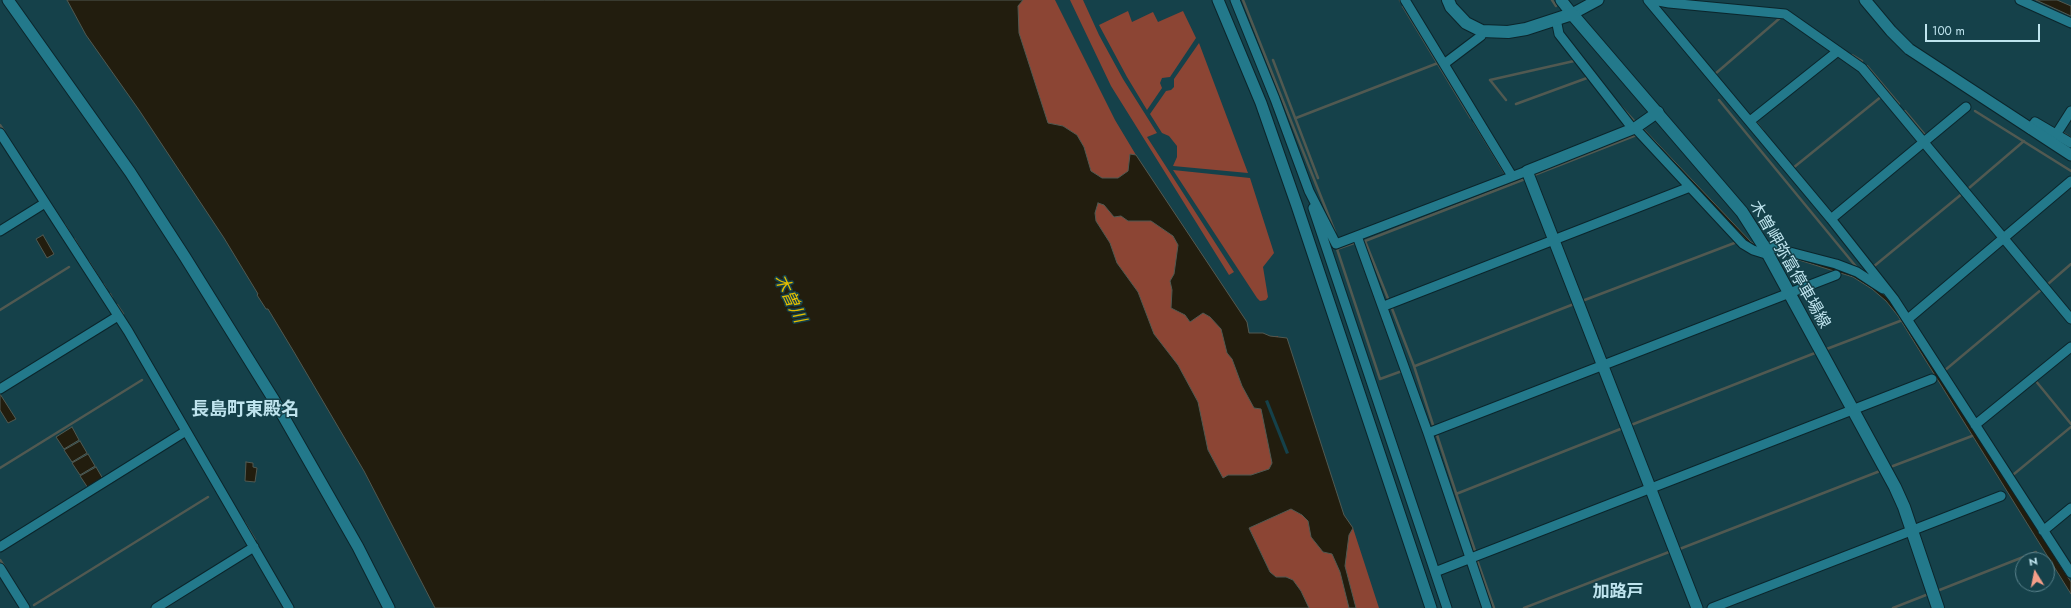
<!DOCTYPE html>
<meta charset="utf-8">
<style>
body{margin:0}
#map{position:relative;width:2071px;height:608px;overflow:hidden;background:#15414a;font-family:Jost,sans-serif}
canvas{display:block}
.north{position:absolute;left:2015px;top:552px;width:40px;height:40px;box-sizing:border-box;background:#15414a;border:1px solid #59828c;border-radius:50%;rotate:350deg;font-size:11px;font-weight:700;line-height:16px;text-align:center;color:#bfe4ee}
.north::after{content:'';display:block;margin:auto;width:14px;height:18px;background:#f49e89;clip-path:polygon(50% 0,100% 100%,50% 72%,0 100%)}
.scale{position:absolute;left:1925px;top:24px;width:115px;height:18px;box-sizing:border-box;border:2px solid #bfe4ee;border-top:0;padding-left:5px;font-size:12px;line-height:14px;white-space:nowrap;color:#bfe4ee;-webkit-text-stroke:3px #15414a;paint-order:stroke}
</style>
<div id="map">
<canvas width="2071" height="608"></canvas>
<div class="north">N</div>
<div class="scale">100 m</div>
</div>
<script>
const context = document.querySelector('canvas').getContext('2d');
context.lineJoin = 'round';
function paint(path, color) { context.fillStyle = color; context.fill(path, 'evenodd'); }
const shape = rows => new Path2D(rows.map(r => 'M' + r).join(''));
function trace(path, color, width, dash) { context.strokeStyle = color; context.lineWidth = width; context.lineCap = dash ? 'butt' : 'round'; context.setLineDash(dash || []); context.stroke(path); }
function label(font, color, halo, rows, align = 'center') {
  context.font = font + ' Jost,"Noto Sans JP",sans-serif'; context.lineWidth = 3; context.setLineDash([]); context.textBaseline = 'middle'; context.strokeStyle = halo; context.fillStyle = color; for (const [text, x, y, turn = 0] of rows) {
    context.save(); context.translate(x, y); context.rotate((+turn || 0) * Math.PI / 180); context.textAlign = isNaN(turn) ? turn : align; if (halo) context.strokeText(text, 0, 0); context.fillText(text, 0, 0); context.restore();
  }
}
paint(shape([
 [1003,0,1055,0,1115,120,1136,155,1247,322,1249,333,1263,333,1270,336,1278,336,1287,464,1228,488,1066,177],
 [1070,0,1083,0,1099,35,1123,79,1157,133,1147,137,1234,272,1229,275,1111,86],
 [1128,11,1132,22,1153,12,1158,22,1183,11,1196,38,1170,77,1162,78,1160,83,1162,88,1147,110,1127,77,1099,25],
 [1199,43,1248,173,1173,166,1177,157,1177,146,1169,136,1162,133,1150,114,1166,91,1171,90,1174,87,1174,79],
 [1173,170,1250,178,1274,253,1263,267,1268,297,1266,300,1260,301,1257,298],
 [1274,503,1344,515,1353,528,1379,608,1302,608,1270,572,1249,528]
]), '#8c4534');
const water = shape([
 [67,0,1023,0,1018,6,1019,33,1048,123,1063,126,1077,135,1084,147,1091,171,1102,178,1118,178,1128,171,1130,154,1136,155,1247,322,1249,333,1263,333,1270,336,1287,338,1344,515,1353,528,1349,535,1345,566,1356,608,1349,608,1340,572,1332,554,1323,552,1311,537,1308,521,1302,515,1291,509,1249,528,1270,572,1276,577,1286,577,1293,580,1301,591,1309,608,435,608,364,471,294,352,268,309,266,309,257,295,258,294,224,238,139,110,86,35,67,0],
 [1098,203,1104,205,1114,217,1121,216,1128,221,1151,221,1173,236,1178,245,1174,274,1170,281,1172,290,1171,308,1185,315,1190,322,1203,313,1210,317,1221,329,1227,353,1232,359,1242,386,1254,408,1261,409,1272,463,1269,469,1251,475,1228,475,1223,478,1208,450,1198,402,1178,365,1154,334,1138,292,1117,263,1110,243,1096,221,1095,213,1098,203],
 [2036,0,2057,0,2071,6,2071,16,2036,0],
 [1638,123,1751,242,1757,245,1846,270,1877,288,1889,300,1905,321,2071,582,2071,594,1898,316,1886,301,1872,289,1853,277,1751,245,1643,132,1638,123],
 [43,235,54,254,47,258,36,239,43,235],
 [0,394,16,419,8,423,0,410,0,394],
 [72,427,79,440,64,449,56,437,72,427],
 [80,441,87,453,72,462,64,450,80,441],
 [88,454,95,466,80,475,72,463,88,454],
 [246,462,253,463,253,467,257,468,255,482,245,481,246,462],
 [96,467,103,479,88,488,80,476,96,467]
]);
paint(water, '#221d0e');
trace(water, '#515951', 1);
paint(shape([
 [1268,400,1289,453,1286,454,1265,401]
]), '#15414a');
trace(shape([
 [1243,0,1335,232],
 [1400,0,1401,2],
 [1552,0,1556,6],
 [1403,6,1471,118],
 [1852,55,1862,61],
 [1273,60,1318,178],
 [1867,66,1899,104],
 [1715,74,1780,18],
 [1506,100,1490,80,1574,61],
 [1719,100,1858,269],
 [1616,101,1637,124],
 [1516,104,1587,78],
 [1905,111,1925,135],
 [1975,111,2071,171],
 [1296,118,1438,63],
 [1474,122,1505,173],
 [1756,122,1763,131],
 [0,125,4,131],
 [2063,133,2071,138],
 [1793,168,1882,96],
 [1534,175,1639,134],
 [1969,188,2024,141],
 [64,224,69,232],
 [74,239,81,251],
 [1354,243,1337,249,1380,379,1402,371],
 [88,261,98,277],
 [1872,265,1873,267,1963,193],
 [103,284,106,289],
 [2048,284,2071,264],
 [110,294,112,298],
 [1389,301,1365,241,1525,179],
 [1582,301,1737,242],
 [117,305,123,314],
 [1391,306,1414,366,1434,428],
 [0,310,69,267],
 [1824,350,1900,321],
 [1415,366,1574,304],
 [1944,371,2042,289],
 [2035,380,2071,424],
 [1631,425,1815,353],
 [1436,432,1476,554],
 [1893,466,1972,436],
 [0,468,142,380],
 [2014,474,2071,427],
 [1456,494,1623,428],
 [244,522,255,540],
 [1677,550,1880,471],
 [0,560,4,566],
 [1477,560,1494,608],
 [1937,591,2036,552],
 [34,605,208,497],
 [1524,608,1669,552],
 [1893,608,1926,595]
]), '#515951', 2.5);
const minor = shape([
 [1235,0,1275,99,1309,191,1336,244,1527,171],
 [1405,0,1512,176],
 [1648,0,1831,219,1894,299,2071,573],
 [1653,0,1669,3,1785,14,1862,68,2071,319],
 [2020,0,2071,23],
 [1556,19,1559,34,1633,129],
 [1444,64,1481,36,1482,31],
 [1750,121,1838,51],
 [1635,128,1743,244,1753,250,1769,255],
 [2030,129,2035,122,2071,143],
 [0,133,128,331,289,608],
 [2057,133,2071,111],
 [1313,208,1447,608],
 [1831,219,1966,107],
 [0,231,45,203],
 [1357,236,1428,433,1487,608],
 [1763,245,1836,264,1857,272,1883,289],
 [1384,306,1690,187],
 [1908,319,2071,181],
 [0,389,118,316],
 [1975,425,2071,347],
 [1428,433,1836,275],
 [2043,531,2071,508],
 [0,547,186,431],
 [0,568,25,608],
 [1435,572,1932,379],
 [156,608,254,547],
 [1712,608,2001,496]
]);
const tertiary = shape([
 [8,0,130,172,185,257,274,400,358,547,389,608],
 [1218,0,1261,103,1297,206,1431,608],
 [1561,0,1572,14,1598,0],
 [1865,0,1891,31,1909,49,2071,155],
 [1658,112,1635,128,1527,171,1697,608]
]);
const secondary = shape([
 [1448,0,1451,7,1466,23,1482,31,1508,32,1526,29,1572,14,1742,212,1763,245,1895,487,1904,507,1938,608]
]);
trace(minor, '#0b252b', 11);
trace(tertiary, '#0b252b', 13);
trace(secondary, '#0b252b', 14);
trace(minor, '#23798b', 9);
trace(tertiary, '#23798b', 11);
trace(secondary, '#23798b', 12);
label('16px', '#bfe4ee', '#15414a', [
 ["木曽岬弥富停車場線",1789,265,60]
]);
label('italic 17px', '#e2bd00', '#15414a', [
 ["木曽川",789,299,65]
]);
label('bold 17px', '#bfe4ee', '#15414a', [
 ["加路戸",1618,593]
]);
label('bold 18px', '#bfe4ee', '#15414a', [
 ["長島町東殿名",245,411]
]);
</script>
